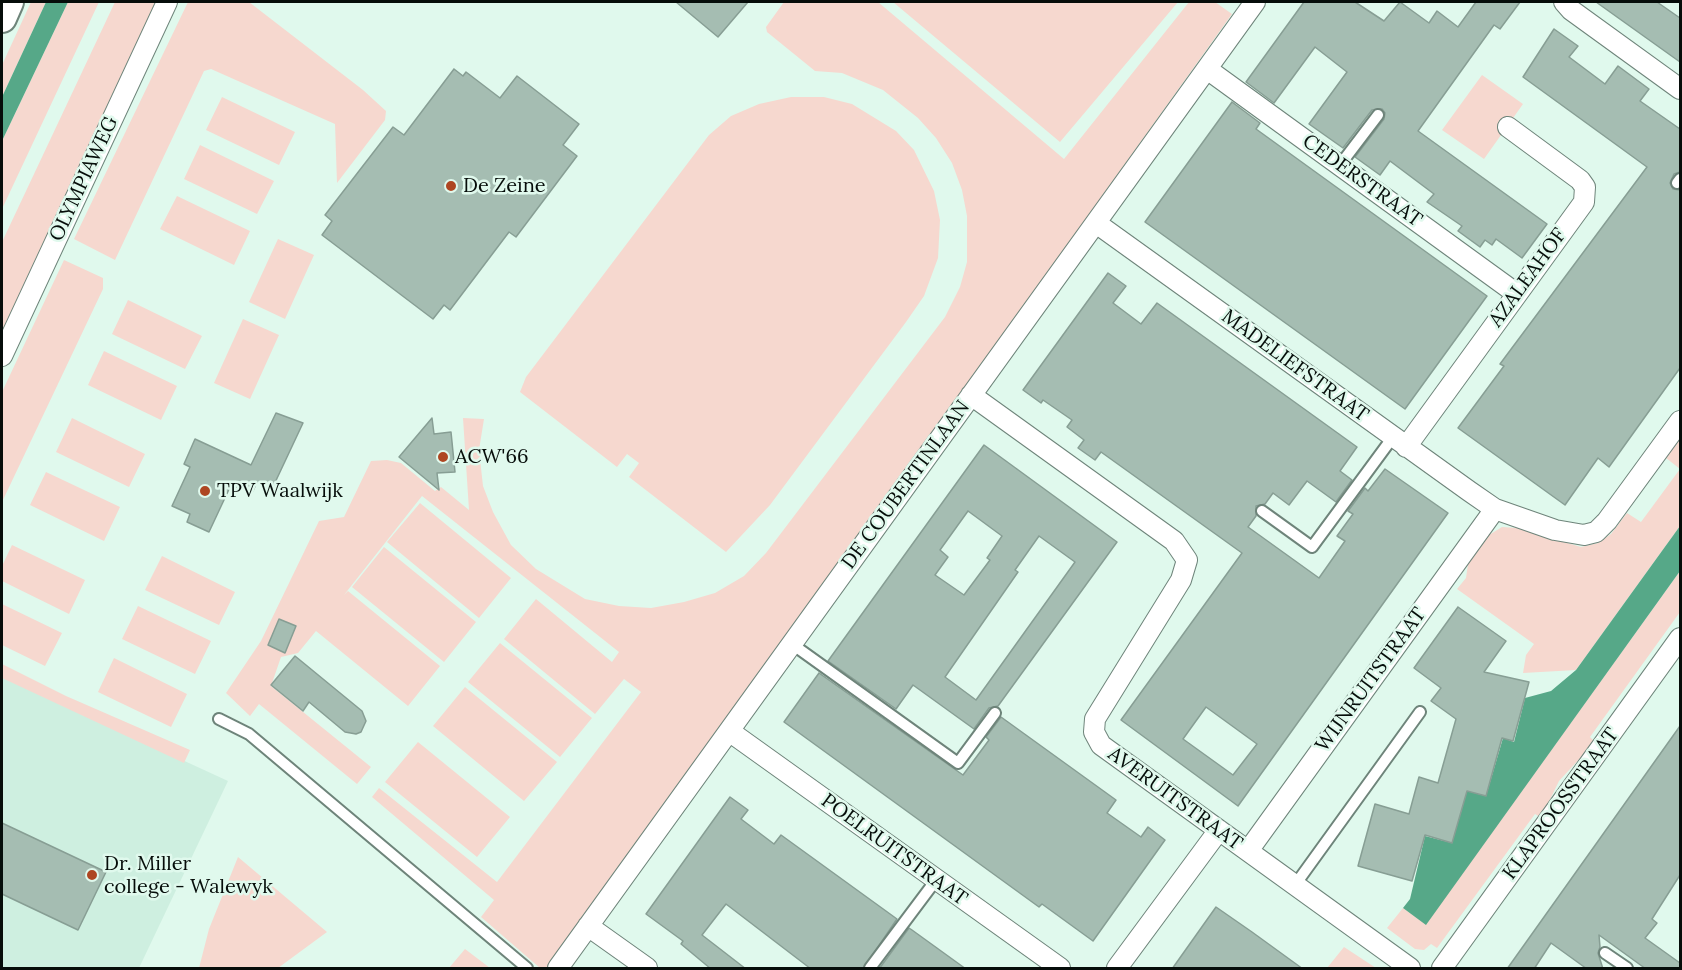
<!DOCTYPE html>
<style>
body{margin:0}
#map{position:relative;width:1682px;height:970px;overflow:hidden;background:#e0f9ed;font-family:Lora,serif}
canvas{display:block}
.frame{position:absolute;inset:0;border:3px solid #060d0a;pointer-events:none}
</style>
<div id="map">
<canvas width="1682" height="970"></canvas>
<div class="frame"></div>
</div>
<script>
const context = document.querySelector('canvas').getContext('2d');
context.lineJoin = 'round';
function paint(path, color) { context.fillStyle = color; context.fill(path, 'evenodd'); }
const shape = rows => new Path2D(rows.map(r => 'M' + r).join(''));
function trace(path, color, width, dash) { context.strokeStyle = color; context.lineWidth = width; context.lineCap = dash ? 'butt' : 'round'; context.setLineDash(dash || []); context.stroke(path); }
function label(font, color, halo, rows, align = 'center') {
  context.font = font + ' Lora,serif'; context.lineWidth = 5; context.setLineDash([]); context.textBaseline = 'middle'; context.strokeStyle = halo; context.fillStyle = color; for (const [text, x, y, turn = 0] of rows) {
    context.save(); context.translate(x, y); context.rotate((+turn || 0) * Math.PI / 180); context.textAlign = isNaN(turn) ? turn : align; if (halo) context.strokeText(text, 0, 0); context.fillText(text, 0, 0); context.restore();
  }
}
paint(shape([
 [2,677,228,781,139,968,2,968]
]), '#ceefe0');
paint(shape([
 [31,2,46,2,2,97,2,65],
 [68,2,99,2,2,209,2,141],
 [115,2,161,2,2,337,2,242],
 [188,2,249,2,363,90,386,111,385,120,337,183,335,124,211,69,204,71,115,260,74,239],
 [784,2,878,2,1064,159,1189,2,1215,2,1232,14,551,968,540,968,481,917,494,900,372,797,379,788,497,882,641,692,624,679,595,714,504,639,536,599,612,662,619,652,422,496,344,595,348,591,440,666,408,706,316,631,298,653,281,657,271,686,371,767,357,784,259,704,250,716,226,693,261,641,319,521,344,517,371,461,387,460,401,463,435,491,441,487,469,510,463,418,484,419,479,450,483,486,493,512,511,545,536,569,585,599,619,606,651,608,684,602,715,593,744,576,766,553,945,317,960,287,967,262,967,216,962,190,952,163,936,138,918,118,883,90,842,73,815,71,767,32,766,27],
 [893,2,1178,2,1060,142],
 [1482,75,1523,104,1484,159,1442,130],
 [222,97,295,132,279,165,206,130],
 [791,97,824,97,852,104,896,131,914,150,934,191,940,220,938,258,924,296,906,322,770,505,726,552,629,477,639,463,627,454,617,467,520,392,526,377,709,135,731,116,759,104],
 [200,145,274,181,257,214,184,179],
 [177,196,250,231,234,265,160,229],
 [278,239,314,255,285,319,249,302],
 [64,260,103,278,103,289,2,502,2,392],
 [128,300,202,336,185,369,112,334],
 [243,319,279,335,250,399,214,383],
 [104,351,177,386,161,420,88,385],
 [72,418,145,454,129,487,56,452],
 [1680,439,1680,526,1576,670,1523,673,1526,655,1534,644,1457,589,1466,578,1468,564,1489,535,1502,527,1517,528,1581,547,1598,543,1611,534,1627,513,1641,522,1680,469,1666,458],
 [46,472,120,507,104,541,30,505],
 [420,503,511,578,479,618,387,542],
 [12,545,85,580,69,614,2,581,2,566],
 [384,547,476,622,444,662,352,587],
 [162,556,235,592,219,625,145,590],
 [1680,571,1680,612,1590,737,1595,742,1559,781,1543,814,1540,817,1535,814,1437,948,1431,944,1424,950,1415,949,1387,928,1403,908,1426,924],
 [2,604,62,633,45,666,2,645],
 [138,606,211,641,195,674,122,639],
 [500,643,592,718,560,757,468,682],
 [114,658,187,694,171,727,98,692],
 [2,664,66,696,190,750,184,763,2,678],
 [465,687,557,762,524,801,433,726],
 [418,742,510,817,477,857,385,782],
 [238,857,327,932,278,968,199,968,209,929],
 [1344,947,1376,968,1327,968],
 [465,949,490,968,449,968]
]), '#f6d8cf');
paint(shape([
 [46,2,68,2,2,141,2,97],
 [1680,526,1680,571,1426,925,1403,908,1410,899,1425,836,1452,843,1467,791,1486,796,1503,738,1514,742,1525,698,1551,691,1576,670]
]), '#56a888');
const building = shape([
 [676,2,748,2,718,37,676,2],
 [1304,2,1355,2,1384,21,1400,2,1429,23,1437,11,1458,27,1476,2,1520,2,1500,29,1494,25,1418,131,1547,224,1522,258,1496,239,1492,245,1485,240,1480,247,1458,231,1462,226,1427,202,1434,194,1390,161,1380,175,1355,157,1384,119,1385,113,1382,109,1372,110,1343,148,1309,124,1347,72,1315,47,1274,103,1246,82,1304,2],
 [1596,2,1657,2,1680,18,1680,62,1596,2],
 [1554,29,1578,46,1569,57,1605,84,1618,66,1649,89,1640,101,1680,129,1680,172,1674,174,1670,183,1673,189,1680,190,1680,368,1609,467,1598,458,1565,505,1458,428,1504,366,1500,364,1647,167,1523,77,1554,29],
 [454,69,463,76,466,72,500,98,517,76,579,124,563,145,577,156,516,237,509,232,450,310,444,305,433,319,322,235,332,221,325,215,393,127,404,135,454,69],
 [1232,102,1260,123,1256,129,1487,296,1405,409,1145,222,1232,102],
 [1108,273,1126,286,1113,303,1141,324,1157,303,1357,447,1340,471,1352,480,1336,502,1307,481,1289,505,1273,493,1265,504,1256,506,1256,516,1248,527,1319,578,1345,541,1337,536,1353,514,1348,511,1365,488,1368,491,1385,469,1448,513,1238,806,1121,720,1242,553,1101,452,1095,460,1078,448,1084,440,1067,427,1072,420,1043,400,1041,403,1023,390,1108,273],
 [1206,707,1257,744,1233,775,1183,739,1206,707],
 [276,413,303,423,272,489,257,482,253,491,241,485,240,489,231,485,209,532,187,522,190,514,172,506,190,467,184,464,195,439,251,465,276,413],
 [432,418,434,434,451,432,455,472,437,473,439,490,399,457,432,418],
 [984,445,1117,542,998,706,989,708,974,729,913,685,896,709,828,661,984,445],
 [968,511,1002,536,987,558,990,560,964,595,935,575,948,557,940,550,968,511],
 [1039,536,1075,562,976,700,945,677,1018,572,1015,570,1039,536],
 [1458,607,1506,641,1484,672,1529,682,1513,741,1502,738,1486,796,1467,791,1452,843,1425,835,1412,881,1358,866,1375,804,1409,814,1419,777,1438,783,1456,719,1431,701,1441,688,1414,668,1458,607],
 [279,619,296,626,285,653,268,645,279,619],
 [295,656,362,711,366,721,361,732,356,734,345,732,309,702,303,711,271,685,295,656],
 [819,673,963,775,989,740,986,737,1001,717,1116,800,1107,813,1141,837,1148,827,1165,840,1093,941,1042,904,1039,907,784,722,819,673],
 [1680,726,1680,875,1652,919,1657,923,1645,938,1680,963,1680,969,1646,969,1599,935,1600,947,1598,953,1603,969,1587,969,1551,943,1534,969,1507,969,1680,726],
 [730,797,748,810,741,819,774,844,781,835,897,919,863,969,811,969,726,904,702,935,746,969,711,969,681,944,683,941,646,914,730,797],
 [2,823,106,872,78,930,2,894,2,823],
 [1216,907,1252,932,1303,969,1172,969,1216,907],
 [909,928,912,930,966,969,879,969,909,928]
]);
paint(building, '#a5bdb2');
trace(building, '#879e94', 1.5);
const lane = shape([
 [1340,165,1378,115],
 [1677,183,1680,179],
 [1262,511,1312,547,1393,437],
 [792,644,958,763,995,713],
 [219,719,249,734,527,968],
 [1295,885,1420,712],
 [1605,953,1627,968],
 [870,968,936,880]
]);
const street = shape([
 [1564,2,1571,10,1680,89],
 [1207,69,1517,294],
 [1096,223,1469,491,1495,509,1555,530,1584,535,1596,532,1607,521,1680,421],
 [2,356,167,2],
 [971,395,1174,541,1187,560,1181,580,1095,719,1094,732,1101,745,1410,968],
 [1406,447,1584,202,1585,187,1580,180,1508,127],
 [729,731,1060,968],
 [1248,851,1495,509],
 [588,926,647,968],
 [558,968,1255,2],
 [1117,968,1219,830],
 [1442,968,1680,638]
]);
const secondary = shape([
 [2,18,9,2]
]);
trace(lane, '#6e847a', 14);
trace(street, '#6e847a', 22);
trace(secondary, '#6e847a', 32);
trace(lane, '#fff', 10);
trace(street, '#fff', 20);
trace(secondary, '#fff', 28);
for (const [x, y, r, color] of [
 [451,186,6,"#ae4622"],
 [443,457,6,"#ae4622"],
 [205,491,6,"#ae4622"],
 [92,875,6,"#ae4622"]
]) { const dot = new Path2D(); dot.arc(x, y, r, 0, 2 * Math.PI); context.fillStyle = color; context.fill(dot); trace(dot, '#e0f9ed', 2); }
label('20px', '#060d0a', '#e0f9ed', [
 ["OLYMPIAWEG",84,179,-65],
 ["CEDERSTRAAT",1362,181,36],
 ["AZALEAHOF",1528,278,-54],
 ["MADELIEFSTRAAT",1295,366,36],
 ["DE COUBERTINLAAN",906,485,-54],
 ["WIJNRUITSTRAAT",1371,680,-54],
 ["AVERUITSTRAAT",1175,799,36],
 ["KLAPROOSSTRAAT",1561,804,-54],
 ["POELRUITSTRAAT",894,850,36]
]);
label('20px', '#060d0a', '#e0f9ed', [
 ["De Zeine",463,186],
 ["ACW'66",455,457],
 ["TPV Waalwijk",217,491],
 ["Dr. Miller",104,864],
 ["college - Walewyk",104,887]
], 'left');
</script>
